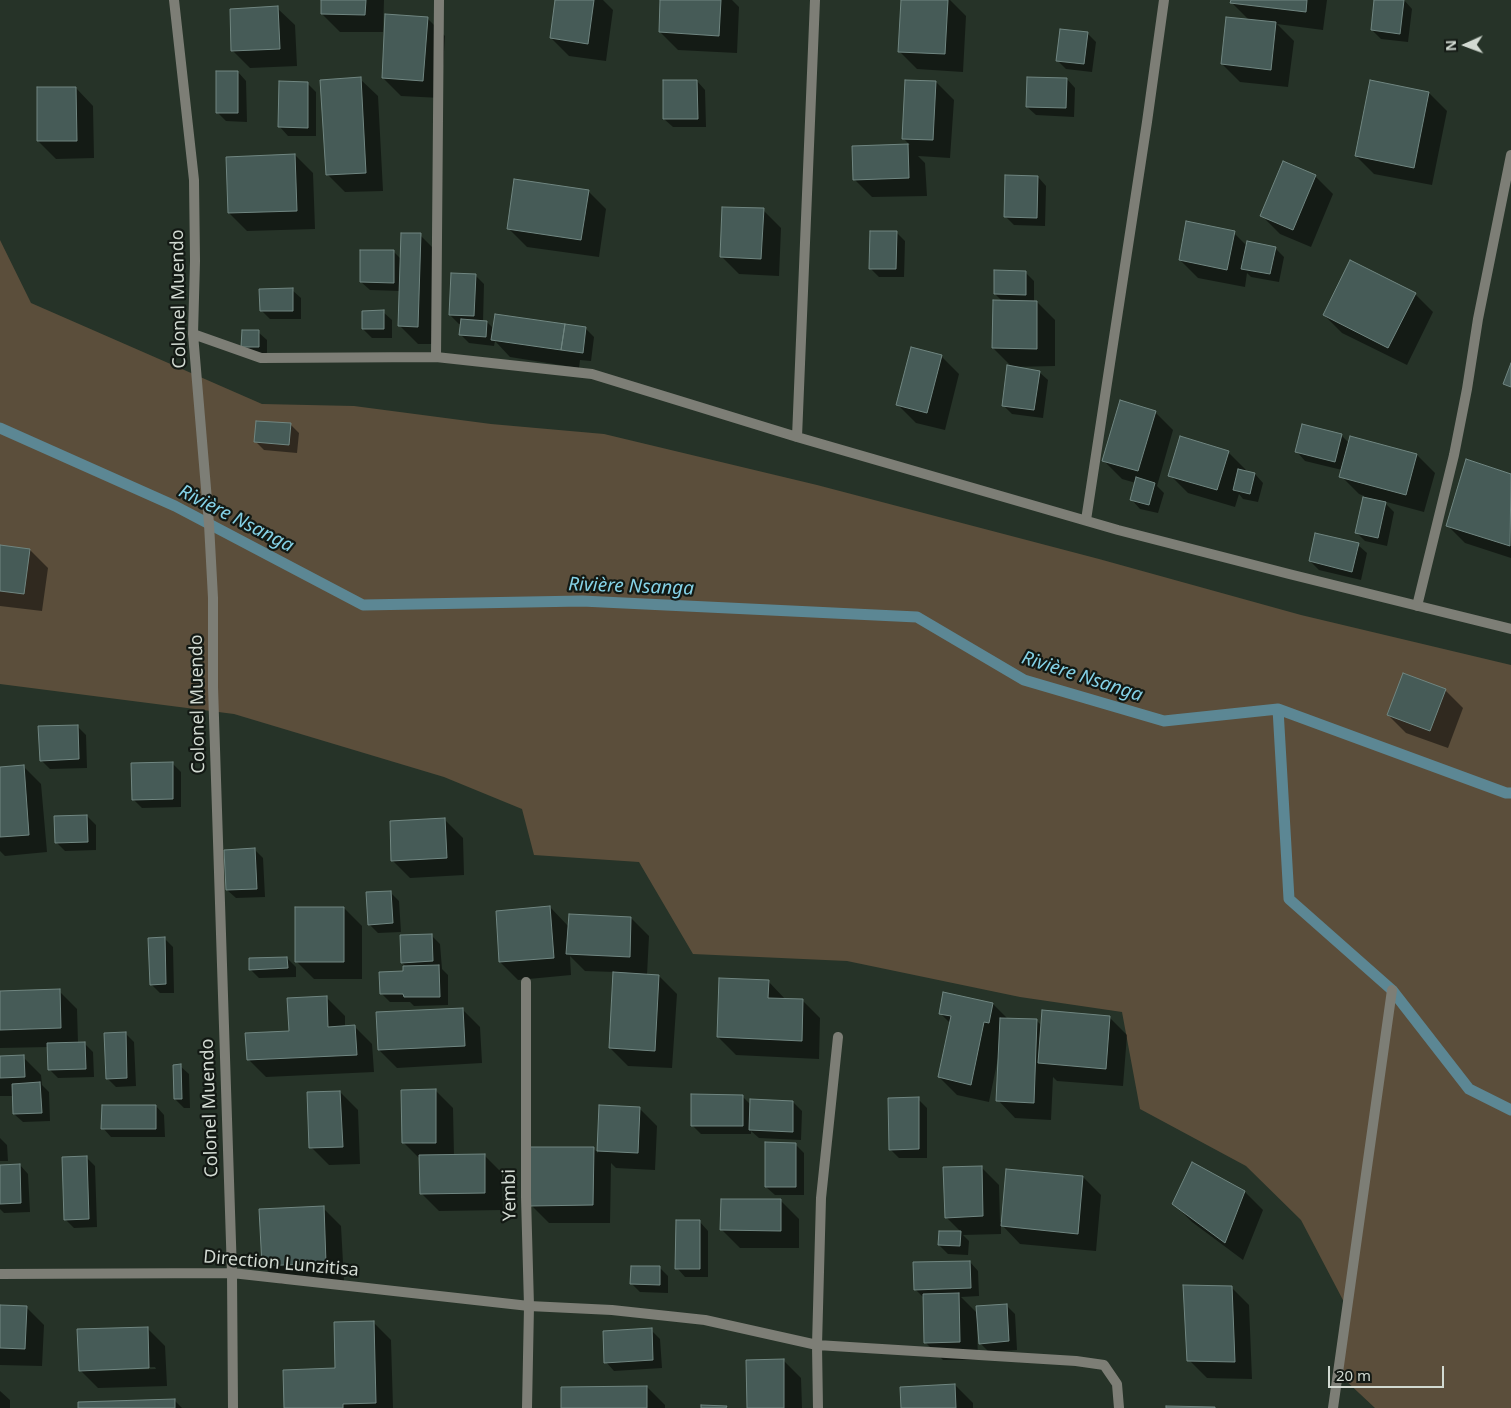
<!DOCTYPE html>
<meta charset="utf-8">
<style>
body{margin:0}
#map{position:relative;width:1511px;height:1408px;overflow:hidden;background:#263328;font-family:"Noto Sans",sans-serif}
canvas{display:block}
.north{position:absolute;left:1441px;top:20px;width:50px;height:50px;-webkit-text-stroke:4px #131914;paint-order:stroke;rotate:268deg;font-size:14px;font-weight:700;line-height:20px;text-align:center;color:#d2dad2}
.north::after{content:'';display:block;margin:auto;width:18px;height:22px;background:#d2dad2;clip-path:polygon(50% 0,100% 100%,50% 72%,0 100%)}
.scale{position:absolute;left:1328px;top:1366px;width:116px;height:22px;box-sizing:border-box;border:2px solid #d2dad2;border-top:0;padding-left:6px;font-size:15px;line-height:18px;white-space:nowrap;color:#d2dad2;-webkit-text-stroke:4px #131914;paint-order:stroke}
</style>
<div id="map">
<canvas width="1511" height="1408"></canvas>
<div class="north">N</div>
<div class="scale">20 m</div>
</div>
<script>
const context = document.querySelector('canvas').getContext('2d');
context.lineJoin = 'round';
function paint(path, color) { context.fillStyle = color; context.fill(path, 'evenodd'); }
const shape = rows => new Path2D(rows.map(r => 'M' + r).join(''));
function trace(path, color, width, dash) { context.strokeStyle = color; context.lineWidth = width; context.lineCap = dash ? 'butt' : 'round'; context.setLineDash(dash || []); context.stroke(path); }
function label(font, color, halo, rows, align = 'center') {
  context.font = font + ' "Noto Sans",sans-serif'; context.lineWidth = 4.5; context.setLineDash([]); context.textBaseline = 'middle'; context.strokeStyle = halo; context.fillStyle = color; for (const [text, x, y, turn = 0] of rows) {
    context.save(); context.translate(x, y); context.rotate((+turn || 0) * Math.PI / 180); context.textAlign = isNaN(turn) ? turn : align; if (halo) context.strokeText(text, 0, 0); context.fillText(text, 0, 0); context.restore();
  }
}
paint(shape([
 [0,240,31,303,262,404,354,406,491,424,604,434,817,485,1099,559,1301,615,1511,665,1511,1408,1375,1408,1343,1378,1344,1302,1301,1220,1246,1166,1140,1109,1122,1012,1020,997,847,961,693,954,639,862,534,855,522,809,444,777,234,714,0,684]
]), '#5b4e3b');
paint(shape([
 [322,0,384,0,383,32,340,32,322,14],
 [557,0,603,0,613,10,606,61,569,56,551,38],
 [661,0,732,0,739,7,737,53,678,50,660,32],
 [902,0,950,0,966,16,963,72,917,69,900,52],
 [1232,0,1327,0,1323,30,1277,24,1294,41,1288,87,1240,82,1222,64,1249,20,1232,3],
 [1376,0,1404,0,1412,9,1408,42,1381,39,1372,30],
 [277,8,295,25,297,66,250,68,232,50],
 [427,18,445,36,441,98,401,96,383,78],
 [1088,34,1096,42,1092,72,1066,69,1057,60],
 [238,72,246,81,247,122,226,121,217,112],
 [360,79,378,96,383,191,345,192,327,174],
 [1067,79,1075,88,1074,117,1036,115,1027,107],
 [697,81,705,90,706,127,673,127,664,119],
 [936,82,954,100,950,158,918,156,925,163,927,196,872,197,854,179,854,147,910,145,903,138],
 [307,83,316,92,316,136,288,136,280,127],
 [76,88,93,106,94,158,56,159,38,141],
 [1429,93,1447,111,1432,185,1374,174,1356,156],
 [295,155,313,173,315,229,247,231,229,213],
 [1315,176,1333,194,1311,247,1280,234,1262,216],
 [1038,177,1046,186,1045,226,1014,225,1005,216],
 [588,191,606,209,599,257,527,247,509,229],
 [763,210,781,228,779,276,739,274,721,256],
 [896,232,905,241,904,277,879,277,870,268],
 [1234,233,1247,246,1275,248,1284,257,1279,282,1251,277,1247,273,1245,287,1198,278,1180,260],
 [420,235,438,253,435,344,418,344,400,326,400,291,370,290,361,282,394,252,401,259],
 [1025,272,1034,281,1034,302,1037,302,1055,320,1055,366,1012,367,993,348,1003,302,995,294],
 [475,275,484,284,483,322,487,322,494,329,586,329,594,337,591,361,580,360,579,368,510,357,495,341,494,346,469,343,461,335,461,324,459,324,450,315],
 [292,290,301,298,301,319,270,319,261,310],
 [1415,294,1433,312,1407,365,1342,333,1324,315],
 [383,312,392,320,392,338,372,338,363,329],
 [258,332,267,340,267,355,243,347],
 [941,356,959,374,945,430,916,423,898,405],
 [1039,372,1048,380,1043,418,1012,414,1003,405],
 [1155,412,1173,430,1157,486,1164,493,1158,513,1140,509,1132,500,1136,483,1122,479,1104,461],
 [290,424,299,433,297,453,264,450,256,442],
 [1341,435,1349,443,1417,455,1435,473,1424,512,1383,501,1394,512,1387,546,1365,541,1356,532,1364,496,1359,494,1341,476,1342,470,1305,461,1297,452],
 [1228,452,1246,470,1245,472,1255,474,1263,483,1258,502,1243,499,1239,494,1235,507,1188,493,1170,475],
 [1467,461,1511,475,1511,558,1465,543,1447,525],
 [1358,545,1367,553,1361,580,1319,570,1310,561],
 [0,546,30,550,48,568,42,611,0,606],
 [1445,690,1463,708,1448,748,1406,733,1388,715],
 [77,726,86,735,87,768,50,769,41,760],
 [172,763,181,772,181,807,142,808,133,799],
 [23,766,41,784,47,852,5,856,0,851,0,768],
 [87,816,96,825,96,850,65,851,57,843],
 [445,820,463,838,464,875,410,878,392,860],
 [255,850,263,858,265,897,236,898,227,890],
 [390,892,399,901,401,932,378,933,369,924],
 [550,907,569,927,631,918,649,936,647,975,659,976,677,994,672,1068,628,1066,610,1048,615,972,585,971,570,956,571,975,518,980,500,962],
 [344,908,362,926,362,979,314,979,296,961],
 [431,935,440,944,442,969,448,975,448,1005,414,1006,410,1002,390,1002,381,993,404,972,407,967,402,963],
 [164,938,173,947,174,993,160,993,151,984],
 [287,958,296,967,296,977,259,978,250,969],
 [768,981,786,1000,802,1000,820,1018,819,1059,736,1055,718,1037],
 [59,991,77,1009,78,1043,84,1043,93,1052,94,1077,58,1078,50,1070,49,1047,0,1048,0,993],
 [944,994,993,1004,1008,1019,1037,1021,1042,1026,1109,1017,1127,1035,1123,1086,1057,1081,1053,1077,1051,1120,1015,1118,998,1100,999,1058,998,1058,989,1102,957,1095,939,1077,950,1023,940,1013],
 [327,998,345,1016,345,1027,354,1026,372,1044,374,1072,266,1077,248,1059,291,1032],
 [462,1009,480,1027,482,1063,397,1068,379,1050],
 [125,1033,134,1042,136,1086,116,1087,107,1078],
 [23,1057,41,1075,42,1085,49,1092,50,1121,23,1122,14,1114,14,1096,0,1096,0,1058],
 [180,1066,189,1074,190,1108,184,1108,175,1099],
 [435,1090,453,1108,454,1156,484,1155,502,1173,503,1210,439,1211,421,1193,421,1160,404,1143],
 [340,1092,358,1110,360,1164,329,1165,311,1147],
 [742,1096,751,1105,793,1102,802,1111,801,1140,759,1138,751,1131,751,1134,701,1134,692,1125],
 [918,1099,927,1108,927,1158,899,1158,890,1149],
 [156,1106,164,1115,165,1137,111,1137,103,1128],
 [600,1107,639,1108,657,1126,655,1170,616,1168,611,1163,610,1223,549,1223,531,1205,593,1148,598,1153],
 [0,1138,7,1145,8,1161,0,1161],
 [795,1144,804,1153,804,1195,775,1195,766,1187],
 [86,1157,95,1166,97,1227,74,1228,65,1219],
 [1193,1164,1245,1192,1263,1210,1243,1260,1192,1222,1174,1204],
 [20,1165,28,1174,30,1212,4,1213,0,1209,0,1166],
 [981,1167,999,1185,1000,1222,1002,1222,1007,1170,1083,1177,1101,1195,1096,1251,1020,1244,1001,1224,1001,1234,963,1235,969,1241,968,1255,948,1254,939,1245,940,1232,962,1233,946,1217],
 [781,1201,799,1219,799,1248,740,1248,722,1230],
 [323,1208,341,1226,344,1281,281,1284,263,1266],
 [700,1222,708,1231,708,1277,685,1277,677,1268],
 [970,1262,978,1271,979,1296,961,1297,978,1314,1006,1305,1015,1314,1017,1350,989,1352,980,1343,979,1328,977,1328,978,1360,943,1360,925,1342,924,1298,915,1289],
 [659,1267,668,1276,668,1293,640,1292,631,1283],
 [1231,1287,1249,1305,1252,1379,1207,1378,1189,1360],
 [0,1306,26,1307,44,1325,42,1366,0,1365],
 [373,1322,391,1340,393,1408,286,1408,336,1369],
 [147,1328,165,1346,167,1386,98,1388,80,1370],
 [155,1367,156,1369,96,1371,96,1369],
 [651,1330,660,1339,662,1368,614,1371,606,1362],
 [783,1360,801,1378,802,1408,748,1408],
 [955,1385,973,1403,973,1408,902,1408],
 [647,1387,665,1405,665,1408,562,1408],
 [0,1391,10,1400,10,1408,0,1408],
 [174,1400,182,1408,80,1408]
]), '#0007');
trace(shape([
 [0,428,175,506,363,605,582,601,917,617,1024,680,1164,721,1278,709,1506,793,1511,793],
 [1278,709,1289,899,1392,990,1469,1089,1511,1110]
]), '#5c8794', 11);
const building = shape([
 [321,0,366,0,365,15,321,14,321,0],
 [555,0,594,0,588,44,550,38,555,0],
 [660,0,721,0,719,36,659,32,660,0],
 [901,0,948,0,945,54,898,52,901,0],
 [1231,0,1307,0,1306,12,1230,3,1231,0],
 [1374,0,1404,0,1400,34,1371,30,1374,0],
 [278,6,280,49,231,51,230,9,278,6],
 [385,14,428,17,423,81,382,78,385,14],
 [1226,17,1276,22,1271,70,1221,64,1226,17],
 [1060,29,1088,32,1084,64,1056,61,1060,29],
 [216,71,238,71,238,113,216,113,216,71],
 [361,77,366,173,326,175,320,80,361,77],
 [1027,77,1067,78,1066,108,1026,107,1027,77],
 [663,80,697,80,698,119,663,119,663,80],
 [905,80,936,81,933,140,902,139,905,80],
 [1370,80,1429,92,1414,168,1355,156,1370,80],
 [279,81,308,82,308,128,278,127,279,81],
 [37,87,76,87,77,141,37,141,37,87],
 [908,144,909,178,853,180,852,146,908,144],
 [295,154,297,211,228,213,226,157,295,154],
 [1283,161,1316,175,1293,230,1260,216,1283,161],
 [1005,175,1038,176,1037,218,1004,217,1005,175],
 [514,179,589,190,581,240,507,229,514,179],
 [722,207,764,208,761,259,720,257,722,207],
 [1186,221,1235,231,1227,270,1179,260,1186,221],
 [870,231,897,231,896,269,869,269,870,231],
 [401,233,421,233,418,327,398,326,401,233],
 [1247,241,1276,247,1270,274,1241,269,1247,241],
 [360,250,394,250,394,283,360,282,360,250],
 [1350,260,1416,293,1388,348,1323,315,1350,260],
 [994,270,1026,271,1026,295,994,294,994,270],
 [451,273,476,274,474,316,449,315,451,273],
 [293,288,293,311,260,311,259,289,293,288],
 [993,300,1037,301,1037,349,992,348,993,300],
 [384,310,384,329,362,329,362,311,384,310],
 [495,314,565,324,561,350,491,340,495,314],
 [461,319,487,321,486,337,459,335,461,319],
 [565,324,586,327,583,353,561,350,565,324],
 [242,330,259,330,259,347,241,347,242,330],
 [911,347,942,355,927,413,896,405,911,347],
 [1511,363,1511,387,1503,384,1511,363],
 [1007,365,1040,371,1034,410,1002,406,1007,365],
 [1120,400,1156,411,1138,471,1102,461,1120,400],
 [256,421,291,423,289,445,254,442,256,421],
 [1302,424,1342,434,1335,462,1295,452,1302,424],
 [1180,436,1229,451,1217,490,1168,476,1180,436],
 [1350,436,1417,454,1406,495,1339,477,1350,436],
 [1466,459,1511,474,1510,546,1446,526,1466,459],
 [1238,469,1255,473,1250,494,1233,490,1238,469],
 [1136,477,1155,483,1149,505,1130,500,1136,477],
 [1363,497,1386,502,1378,538,1355,533,1363,497],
 [1315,533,1359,543,1352,572,1309,561,1315,533],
 [0,545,30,549,24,594,0,591,0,545],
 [1403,673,1446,689,1430,731,1387,715,1403,673],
 [78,725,79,759,40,761,38,726,78,725],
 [173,762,173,799,132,800,131,763,173,762],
 [24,765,29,835,0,837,0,767,24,765],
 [87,815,88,842,55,843,54,816,87,815],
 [445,818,447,858,391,861,390,821,445,818],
 [255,848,257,889,226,890,224,850,255,848],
 [391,891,393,923,368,925,366,892,391,891],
 [550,906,554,958,499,962,496,911,550,906],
 [295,907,344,907,344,962,295,962,295,907],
 [569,914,631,917,630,957,566,954,569,914],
 [432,934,433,961,401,963,400,935,432,934],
 [165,937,166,984,150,985,148,938,165,937],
 [287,957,288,968,249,970,249,958,287,957],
 [439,965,440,997,404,997,403,994,380,994,379,972,403,971,403,966,439,965],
 [613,972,659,975,655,1051,609,1048,613,972],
 [719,978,769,980,768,998,803,999,802,1041,717,1037,719,978],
 [60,989,61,1028,0,1030,0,991,60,989],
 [943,992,993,1003,989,1023,984,1022,971,1085,938,1077,951,1016,939,1014,943,992],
 [327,996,328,1027,355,1025,357,1055,247,1060,245,1033,289,1031,287,998,327,996],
 [463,1008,465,1046,378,1050,376,1012,463,1008],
 [1042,1010,1110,1016,1106,1069,1038,1063,1042,1010],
 [1000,1018,1037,1019,1034,1103,996,1101,1000,1018],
 [126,1032,127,1078,106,1079,104,1033,126,1032],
 [85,1042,86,1069,48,1070,47,1043,85,1042],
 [24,1055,25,1077,0,1078,0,1056,24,1055],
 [181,1064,182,1099,174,1099,173,1065,181,1064],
 [40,1082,42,1113,13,1114,12,1084,40,1082],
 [436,1089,436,1143,402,1143,401,1090,436,1089],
 [340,1091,343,1147,309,1148,307,1092,340,1091],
 [691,1094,743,1095,743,1126,691,1126,691,1094],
 [919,1097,919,1149,889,1150,888,1098,919,1097],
 [750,1099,793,1101,793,1132,749,1130,750,1099],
 [102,1105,156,1105,156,1129,101,1129,102,1105],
 [599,1105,640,1107,638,1153,597,1151,599,1105],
 [765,1142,796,1143,796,1187,765,1187,765,1142],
 [530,1147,594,1147,593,1205,530,1206,530,1147],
 [485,1154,485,1193,420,1194,419,1155,485,1154],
 [87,1156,89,1219,64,1220,62,1157,87,1156],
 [1192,1162,1245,1191,1225,1243,1172,1204,1192,1162],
 [20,1164,21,1203,0,1204,0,1165,20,1164],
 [982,1166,983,1216,945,1218,943,1167,982,1166],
 [1006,1169,1083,1176,1078,1234,1001,1226,1006,1169],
 [721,1199,781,1199,781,1231,720,1230,721,1199],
 [324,1206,326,1263,262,1266,259,1209,324,1206],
 [676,1220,700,1220,700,1269,675,1269,676,1220],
 [939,1231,961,1231,960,1246,938,1245,939,1231],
 [970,1261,971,1288,914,1290,913,1262,970,1261],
 [631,1266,660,1266,660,1285,630,1284,631,1266],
 [1183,1285,1232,1286,1235,1362,1187,1361,1183,1285],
 [959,1293,960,1342,924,1343,923,1294,959,1293],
 [1007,1304,1009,1341,979,1344,976,1306,1007,1304],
 [0,1305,27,1306,25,1349,0,1348,0,1305],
 [374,1321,376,1403,343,1404,343,1408,284,1408,283,1370,335,1368,334,1322,374,1321],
 [148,1327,149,1368,79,1371,77,1329,148,1327],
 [652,1328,653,1360,604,1363,603,1331,652,1328],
 [784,1359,784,1408,747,1408,746,1360,784,1359],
 [955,1384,956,1408,901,1408,900,1387,955,1384],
 [647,1386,647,1408,561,1408,561,1387,647,1386],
 [175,1399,175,1408,78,1408,78,1402,175,1399],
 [701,1405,727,1406,726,1408,701,1408,701,1405],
 [1166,1406,1215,1407,1215,1408,1166,1408,1166,1406]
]);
paint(building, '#465b57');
trace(building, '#708681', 1);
trace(shape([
 [174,0,194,180,195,261,193,334,209,524,213,598,213,687,232,1273,233,1408],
 [193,334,261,358,436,357,592,374,797,437,1118,530,1289,574,1511,629],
 [436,357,439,0],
 [797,437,815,0],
 [1086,520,1147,122,1164,0],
 [1417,606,1454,455,1467,389,1478,319,1511,155],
 [526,982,526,1197,529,1306,527,1408],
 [0,1274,232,1273,529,1306,612,1310,705,1320,817,1345,1076,1361,1104,1365,1117,1384,1119,1408],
 [818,1408,817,1345,821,1198,838,1037],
 [1333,1408,1392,990]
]), '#7d7e76', 10);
label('18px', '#d2dad2', '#131914', [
 ["Colonel Muendo",179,299,-91],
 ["Colonel Muendo",198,704,-91],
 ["Colonel Muendo",210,1108,-92],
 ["Yembi",510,1195,-91],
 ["Direction Lunzitisa",281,1264,5]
]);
label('italic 19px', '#85d2e7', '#131914', [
 ["Rivière Nsanga",236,519,27],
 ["Rivière Nsanga",631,587,2],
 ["Rivière Nsanga",1082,677,18]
]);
</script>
